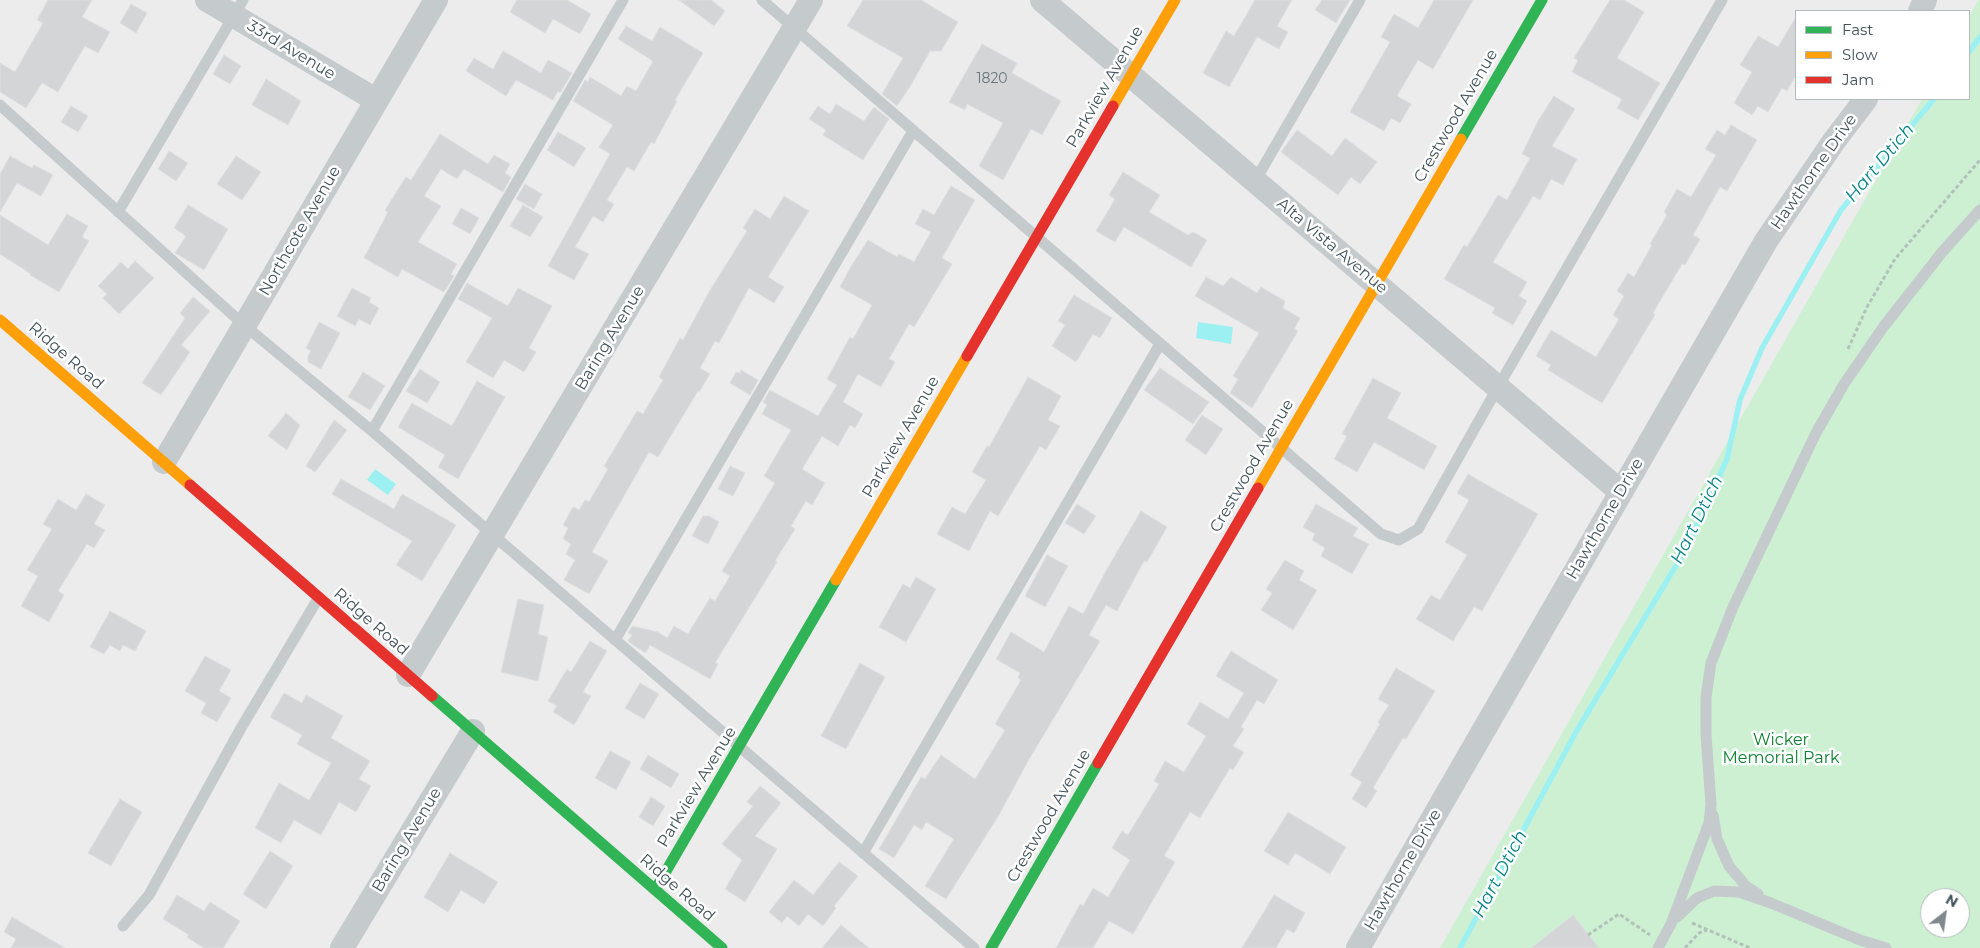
<!DOCTYPE html>
<style>
body{margin:0}
#map{position:relative;width:1980px;height:948px;overflow:hidden;background:#edecec;font-family:Montserrat,sans-serif}
canvas{display:block}
.legend{position:absolute;left:1795px;top:10px;width:175px;height:90px;box-sizing:border-box;background:#fff;border:1px solid #b3babd;margin:0;padding:6px 9px;list-style:none;font-size:15px;color:#42535a}
.legend li{display:flex;align-items:center;gap:10px;height:25px}
.legend b{width:25px;border:1px solid #b3babd}
.north{position:absolute;left:1920px;top:888px;width:50px;height:50px;box-sizing:border-box;background:#fff;border:1px solid #b3babd;border-radius:50%;rotate:30deg;font-size:14px;font-weight:700;line-height:20px;text-align:center;color:#42535a}
.north::after{content:'';display:block;margin:auto;width:18px;height:22px;background:#7e898d;clip-path:polygon(50% 0,100% 100%,50% 72%,0 100%)}
</style>
<div id="map">
<canvas width="1980" height="948"></canvas>
<ul class="legend">
<li><b style="height:6px;background:#30b455"></b>Fast</li>
<li><b style="height:6px;background:#ff9f0a"></b>Slow</li>
<li><b style="height:6px;background:#e5322d"></b>Jam</li>
</ul>
<div class="north">N</div>
</div>
<script>
const context = document.querySelector('canvas').getContext('2d');
context.lineJoin = 'round';
function paint(path, color) { context.fillStyle = color; context.fill(path, 'evenodd'); }
const shape = rows => new Path2D(rows.map(r => 'M' + r).join(''));
function trace(path, color, width, dash) { context.strokeStyle = color; context.lineWidth = width; context.lineCap = dash ? 'butt' : 'round'; context.setLineDash(dash || []); context.stroke(path); }
function label(font, color, halo, rows, align = 'center') {
  context.font = font + ' Montserrat,sans-serif'; context.lineWidth = 5; context.setLineDash([]); context.textBaseline = 'middle'; context.strokeStyle = halo; context.fillStyle = color; for (const [text, x, y, turn = 0] of rows) {
    context.save(); context.translate(x, y); context.rotate((+turn || 0) * Math.PI / 180); context.textAlign = isNaN(turn) ? turn : align; if (halo) context.strokeText(text, 0, 0); context.fillText(text, 0, 0); context.restore();
  }
}
paint(shape([
 [1978,0,1980,0,1980,948,1440,948,1922,99,1969,99,1969,16],
 [1930,898,1960,898,1960,928,1930,928]
]), '#cdf0d3');
paint(shape([
 [1198,322,1233,327,1231,344,1196,338],
 [375,469,396,484,388,495,367,480]
]), '#9cf0f2');
trace(shape([
 [1969,52,1980,37],
 [1460,948,1576,732,1686,549,1727,459,1740,400,1762,348,1841,210,1934,99]
]), '#9cf0f2', 5.5);
const building = shape([
 [48,0,92,0,82,17,110,32,98,53,85,46,58,92,42,83,26,108,0,92,0,63,15,72,43,23,37,20,48,0],
 [517,0,567,0,591,14,580,34,553,19,545,33,510,12,517,0],
 [679,0,711,0,725,11,714,26,679,0],
 [863,0,921,0,958,22,941,51,930,51,911,85,897,106,882,94,903,58,847,26,863,0],
 [1255,0,1292,0,1277,26,1288,32,1279,49,1257,37,1229,87,1203,73,1226,31,1234,36,1255,0],
 [1322,0,1350,0,1336,23,1315,10,1322,0],
 [1434,0,1473,0,1433,69,1418,60,1397,96,1411,104,1400,123,1391,118,1384,131,1350,112,1390,42,1381,37,1394,14,1418,28,1434,0],
 [1610,0,1624,0,1644,12,1617,58,1660,83,1638,120,1617,108,1622,99,1572,72,1578,60,1574,58,1610,0],
 [131,4,147,13,136,33,120,23,131,4],
 [1796,17,1796,75,1787,91,1782,88,1768,112,1758,106,1752,115,1734,103,1752,72,1740,65,1758,36,1778,47,1796,17],
 [626,26,652,41,660,27,703,53,675,100,677,101,654,144,651,142,634,171,627,167,607,200,614,204,603,222,593,216,575,247,589,254,574,280,548,266,610,154,599,147,613,125,573,101,585,80,588,82,590,77,621,96,627,86,636,91,653,61,618,39,626,26],
 [982,44,1017,63,1012,73,1061,101,1042,135,1031,129,1003,180,979,166,1003,123,967,104,965,110,949,102,982,44],
 [503,51,541,73,548,60,572,73,560,93,558,91,553,100,516,80,506,96,466,71,474,58,493,69,503,51],
 [224,55,241,66,230,84,213,74,224,55],
 [266,79,301,101,288,125,252,105,266,79],
 [1554,96,1575,109,1552,146,1577,159,1563,185,1551,179,1540,200,1533,196,1493,262,1527,282,1519,296,1527,301,1513,325,1492,313,1495,308,1444,279,1464,245,1467,247,1498,195,1507,200,1530,158,1522,154,1538,121,1554,96],
 [836,104,864,121,874,107,889,119,863,160,823,135,826,130,809,119,818,106,830,114,836,104],
 [71,106,88,116,78,132,61,122,71,106],
 [1731,125,1757,140,1727,191,1720,187,1693,235,1700,239,1685,265,1682,264,1653,313,1655,315,1602,403,1548,370,1551,365,1536,356,1551,330,1596,357,1619,319,1613,315,1624,296,1617,291,1628,273,1634,277,1652,245,1650,244,1667,215,1664,212,1677,189,1691,197,1716,155,1705,149,1717,130,1725,135,1731,125],
 [1297,130,1332,156,1345,138,1377,162,1360,184,1351,177,1338,195,1281,152,1297,130],
 [558,132,586,148,574,167,547,150,558,132],
 [440,134,488,164,494,155,510,164,505,173,511,177,503,192,464,169,457,179,441,169,424,196,441,206,418,242,457,264,451,274,454,276,444,292,402,269,398,277,364,258,388,212,385,210,406,177,411,180,440,134],
 [169,151,188,163,176,181,158,169,169,151],
 [10,156,32,168,34,165,53,175,41,196,17,183,0,212,0,174,10,156],
 [236,156,261,172,242,200,217,184,236,156],
 [1123,172,1160,195,1149,212,1188,235,1193,232,1207,240,1191,267,1124,227,1115,242,1096,231,1115,199,1109,195,1123,172],
 [525,184,542,194,534,209,516,199,525,184],
 [951,186,975,200,942,258,952,264,914,327,909,324,889,359,895,362,881,387,858,374,843,402,863,414,855,428,850,425,838,446,822,436,802,469,825,483,812,505,806,501,791,526,795,529,775,561,777,562,715,663,718,664,710,679,650,645,646,653,633,645,628,641,632,635,628,633,632,626,658,632,667,638,674,626,688,634,710,598,715,601,730,576,722,571,775,483,764,476,791,430,762,414,767,405,763,402,770,390,818,416,837,385,827,379,850,337,853,339,872,305,840,287,850,268,868,240,897,257,899,254,914,262,931,232,915,224,923,209,934,215,951,186],
 [784,196,809,211,768,277,784,287,774,303,749,288,719,343,715,341,700,368,710,374,699,392,698,391,658,457,649,452,592,552,608,561,589,594,564,580,575,560,566,554,571,544,563,539,568,528,563,525,573,507,579,510,585,500,589,502,608,469,604,466,637,411,643,414,663,380,659,377,680,338,683,340,709,292,747,231,743,228,755,209,770,219,784,196],
 [188,205,228,229,204,270,175,253,186,236,174,228,188,205],
 [523,205,543,217,530,237,510,226,523,205],
 [461,208,479,218,470,234,452,224,461,208],
 [67,214,88,226,82,237,89,241,59,292,30,275,31,274,0,254,0,215,48,245,67,214],
 [135,261,154,278,119,314,103,298,107,294,98,286,121,262,128,269,135,261],
 [1206,277,1223,286,1231,277,1257,293,1261,287,1285,301,1283,308,1300,318,1294,329,1298,331,1252,408,1230,393,1238,379,1233,376,1259,333,1195,296,1206,277],
 [467,283,508,306,518,288,552,306,529,348,536,352,524,372,504,360,493,378,466,362,492,318,458,299,467,283],
 [352,288,371,298,369,302,379,308,370,325,359,319,355,326,337,316,352,288],
 [1074,295,1112,318,1100,338,1093,334,1076,362,1052,346,1065,325,1058,321,1074,295],
 [193,297,210,311,181,345,190,352,161,395,142,383,185,318,180,313,193,297],
 [319,322,340,333,321,369,308,362,308,356,311,351,306,348,319,322],
 [1160,368,1209,402,1193,424,1144,390,1160,368],
 [420,369,440,382,427,403,406,391,420,369],
 [741,370,758,380,750,395,730,383,736,372,740,373,741,370],
 [363,372,385,386,370,410,348,397,363,372],
 [1028,377,1061,396,1048,420,1060,426,1046,450,1040,446,998,516,990,511,969,551,937,534,952,507,965,514,986,480,972,472,987,446,989,447,1028,377],
 [1373,378,1401,393,1387,418,1437,446,1424,470,1374,442,1357,472,1334,459,1347,436,1342,434,1373,378],
 [477,381,505,397,458,479,438,467,445,455,398,427,412,403,452,426,477,381],
 [286,413,300,425,287,450,268,436,286,413],
 [1202,415,1223,429,1206,455,1185,440,1202,415],
 [334,420,347,430,315,472,306,466,334,420],
 [730,466,745,473,733,496,718,489,730,466],
 [1468,474,1538,514,1482,611,1474,607,1453,641,1416,619,1431,595,1440,600,1467,555,1445,542,1469,500,1457,493,1468,474],
 [341,479,394,509,402,494,456,525,422,581,396,565,412,541,332,494,341,479],
 [86,494,105,505,94,524,105,530,94,548,87,544,58,591,64,595,49,622,21,606,38,576,27,570,52,529,43,524,58,499,76,510,86,494],
 [1077,504,1096,516,1084,534,1065,523,1077,504],
 [1316,504,1358,528,1353,536,1369,544,1352,574,1321,556,1325,548,1312,540,1315,534,1303,527,1316,504],
 [1141,511,1167,527,1147,562,1144,561,1117,611,1106,605,1089,635,1100,641,1028,761,999,815,946,899,925,886,954,839,926,822,922,830,914,825,894,858,879,849,921,777,925,779,941,755,975,779,1005,730,995,724,1021,680,1018,678,1020,673,996,659,1011,632,1044,652,1069,606,1083,614,1107,569,1141,511],
 [703,516,709,516,719,522,708,544,692,536,703,516],
 [1047,555,1068,566,1045,607,1025,596,1047,555],
 [1285,560,1304,571,1299,580,1317,590,1293,630,1261,610,1272,593,1266,589,1285,560],
 [916,577,936,589,906,642,879,627,903,584,910,588,916,577],
 [518,599,544,605,538,634,548,637,538,681,501,672,518,599],
 [110,611,146,631,135,651,123,645,120,651,110,645,104,654,90,647,110,611],
 [590,641,607,651,583,692,591,696,574,725,553,712,557,706,548,701,567,669,571,672,590,641],
 [1231,651,1278,680,1264,704,1257,700,1241,727,1244,729,1233,746,1244,752,1233,770,1230,768,1200,818,1190,812,1164,856,1175,862,1133,934,1109,921,1093,948,1056,948,1080,904,1083,906,1093,888,1108,897,1130,860,1112,848,1122,831,1128,835,1159,784,1154,781,1165,761,1184,772,1206,736,1187,724,1200,702,1228,719,1244,693,1216,676,1231,651],
 [205,656,231,670,219,691,231,698,217,722,201,713,206,703,185,691,205,656],
 [860,663,885,677,846,749,821,736,860,663],
 [1396,668,1435,691,1406,739,1403,738,1373,788,1377,791,1366,808,1352,799,1362,782,1350,775,1380,724,1378,722,1389,705,1378,699,1396,668],
 [640,683,659,694,644,719,625,708,640,683],
 [284,693,302,703,306,695,343,716,331,738,370,761,359,779,371,786,356,812,339,802,321,835,294,820,281,843,255,828,279,783,309,800,331,763,297,744,302,735,270,717,284,693],
 [610,751,631,762,616,790,595,778,610,751],
 [648,755,679,774,671,788,640,769,648,755],
 [760,786,781,803,755,836,777,849,745,902,725,889,742,860,722,844,753,806,747,802,760,786],
 [651,797,665,806,653,826,639,817,651,797],
 [120,799,142,812,111,866,88,853,120,799],
 [1288,812,1346,847,1330,874,1295,853,1288,865,1264,851,1288,812],
 [270,851,293,866,266,909,243,894,270,851],
 [450,853,498,882,484,904,461,890,448,912,424,897,450,853],
 [839,862,858,876,834,906,836,908,823,926,808,914,799,926,787,916,782,923,769,912,794,880,813,895,839,862],
 [177,895,204,911,210,902,240,921,223,948,204,948,187,937,189,935,163,919,177,895],
 [1274,895,1305,913,1294,933,1287,929,1276,948,1242,948,1274,895],
 [1573,915,1599,948,1531,948,1573,915],
 [12,917,65,948,11,948,16,939,4,932,12,917],
 [841,925,869,948,822,948,841,925]
]);
paint(building, '#d4d5d7');
trace(building, '#dededf', 1);
trace(shape([
 [1848,349,1867,307,1895,259,1980,160],
 [1692,923,1750,948],
 [1588,935,1619,914,1650,935],
 [1685,948,1699,933,1707,930]
]), '#b2c2bb', 3, [4, 2.5]);
trace(shape([
 [762,0,1381,534,1399,540,1418,529,1498,387,1722,0],
 [0,105,244,325,372,431,974,948],
 [1255,181,1360,0],
 [118,212,243,0],
 [372,431,623,0],
 [615,640,913,131],
 [1713,815,1717,839,1729,866,1746,886,1758,894],
 [863,853,1160,344],
 [1677,917,1697,898,1714,891,1739,892,1771,903,1860,940,1886,948],
 [123,926,149,895,241,728,319,597],
 [1658,948,1671,924,1709,823,1711,805,1706,734,1706,697,1711,663,1733,607,1816,433,1844,384,1884,326,1943,251,1980,210]
]), '#c5cacc', 11);
trace(shape([
 [207,0,376,100],
 [1042,0,1621,492],
 [1920,11,1925,0],
 [164,462,436,0],
 [408,675,811,0],
 [342,948,473,731],
 [1358,948,1766,241,1834,141,1866,99]
]), '#c5cacc', 24);
trace(shape([
 [1461,139,1542,0],
 [432,696,722,948],
 [655,890,836,580],
 [991,948,1098,763]
]), '#30b455', 11);
trace(shape([
 [1113,106,1175,0],
 [0,320,190,485],
 [1258,488,1461,139],
 [836,580,967,356]
]), '#ff9f0a', 11);
trace(shape([
 [967,356,1113,106],
 [190,485,432,696],
 [1098,763,1258,488]
]), '#e5322d', 11);
label('14px', '#68757a', null, [
 ["1820",992,79]
]);
label('16px', '#42535a', '#fff', [
 ["33rd Avenue",291,50,31],
 ["Parkview Avenue",1105,87,-60],
 ["Crestwood Avenue",1456,116,-60],
 ["Hawthorne Drive",1814,172,-55],
 ["Northcote Avenue",300,231,-60],
 ["Alta Vista Avenue",1332,246,40],
 ["Baring Avenue",610,338,-59],
 ["Ridge Road",66,356,41],
 ["Parkview Avenue",901,437,-60],
 ["Crestwood Avenue",1252,466,-60],
 ["Hawthorne Drive",1605,519,-60],
 ["Ridge Road",371,622,41],
 ["Parkview Avenue",697,787,-59],
 ["Crestwood Avenue",1049,816,-60],
 ["Baring Avenue",407,840,-59],
 ["Hawthorne Drive",1403,870,-60],
 ["Ridge Road",677,888,41]
]);
label('16px', '#0c8231', '#fff', [
 ["Wicker",1781,740],
 ["Memorial Park",1781,758]
]);
label('italic 18px', '#048488', '#fff', [
 ["Hart Dtich",1880,163,-50],
 ["Hart Dtich",1697,520,-64],
 ["Hart Dtich",1500,874,-62]
]);
</script>
